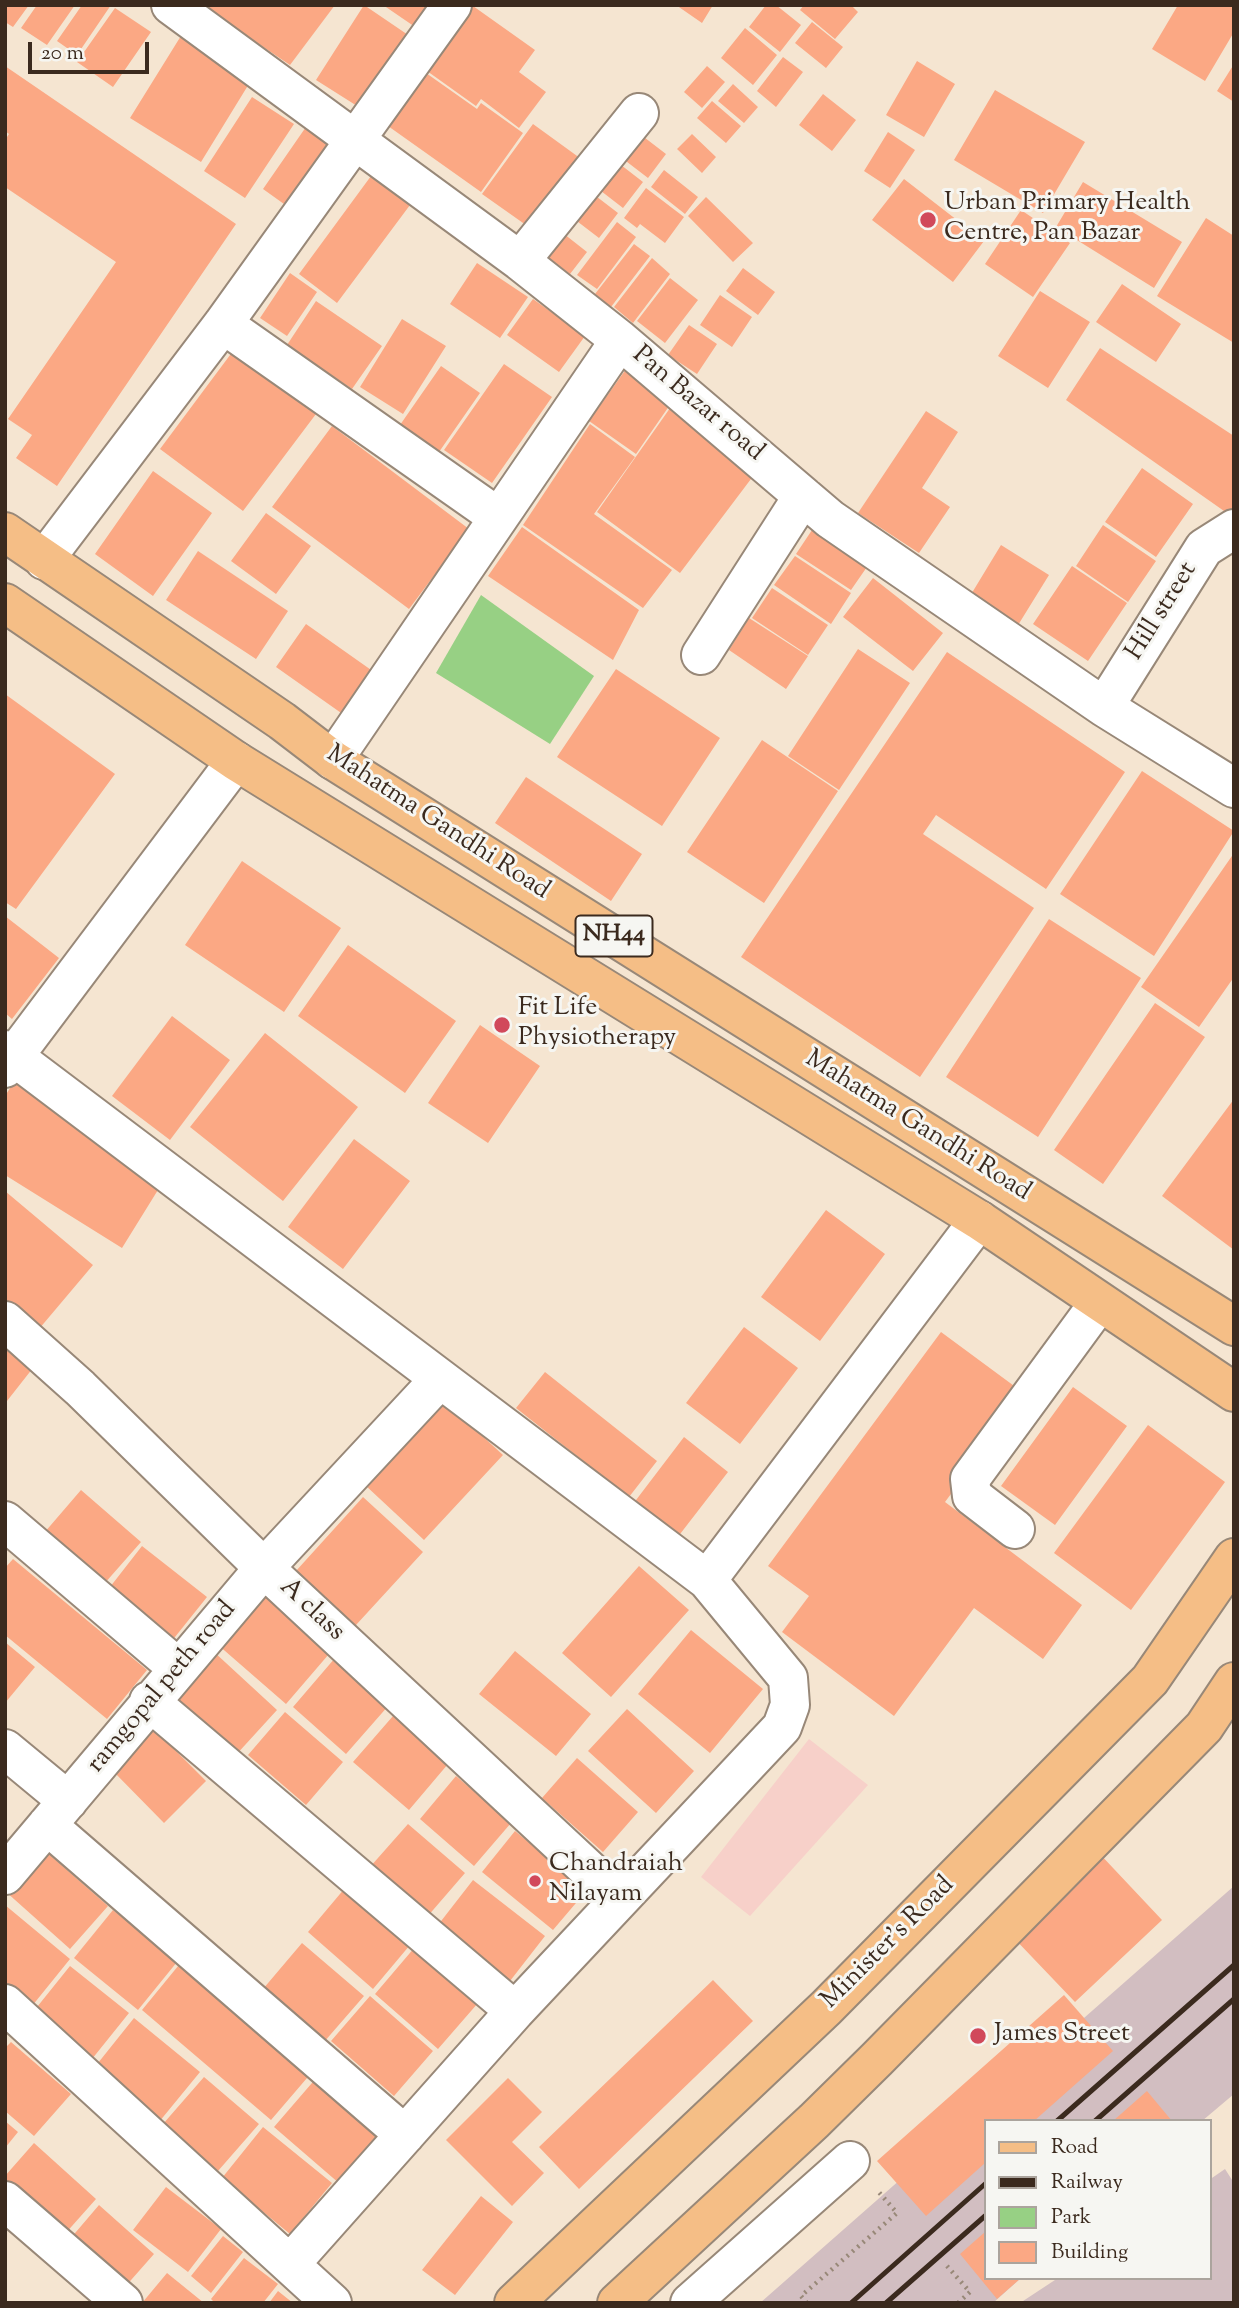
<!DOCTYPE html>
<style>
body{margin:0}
#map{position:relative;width:1239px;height:2308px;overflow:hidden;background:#f5e5d1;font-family:"Sorts Mill Goudy",serif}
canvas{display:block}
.frame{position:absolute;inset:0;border:7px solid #3b2a1e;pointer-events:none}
.legend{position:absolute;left:984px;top:2119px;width:228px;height:161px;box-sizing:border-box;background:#f6f6f2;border:2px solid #aba49d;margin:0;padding:9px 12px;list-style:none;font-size:21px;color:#3b2a1e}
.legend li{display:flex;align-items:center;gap:14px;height:35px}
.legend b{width:35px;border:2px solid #aba49d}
.scale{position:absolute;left:28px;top:42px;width:121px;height:32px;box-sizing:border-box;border:4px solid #3b2a1e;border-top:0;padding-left:9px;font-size:21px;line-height:24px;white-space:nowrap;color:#3b2a1e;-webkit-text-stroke:5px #f6f6f2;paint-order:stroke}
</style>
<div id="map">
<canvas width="1239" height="2308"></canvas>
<div class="frame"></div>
<ul class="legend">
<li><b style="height:9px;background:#f5be86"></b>Road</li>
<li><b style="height:9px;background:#3b2a1e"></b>Railway</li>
<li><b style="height:19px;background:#97d084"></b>Park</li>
<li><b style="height:19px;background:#fba884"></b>Building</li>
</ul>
<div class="scale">20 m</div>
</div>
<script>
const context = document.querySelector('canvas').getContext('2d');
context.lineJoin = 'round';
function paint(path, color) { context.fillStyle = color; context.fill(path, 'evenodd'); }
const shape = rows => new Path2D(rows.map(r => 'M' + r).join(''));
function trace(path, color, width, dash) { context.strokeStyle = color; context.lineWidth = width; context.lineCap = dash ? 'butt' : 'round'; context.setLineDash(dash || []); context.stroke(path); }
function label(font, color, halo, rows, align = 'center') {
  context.font = font + ' "Sorts Mill Goudy",serif'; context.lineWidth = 6; context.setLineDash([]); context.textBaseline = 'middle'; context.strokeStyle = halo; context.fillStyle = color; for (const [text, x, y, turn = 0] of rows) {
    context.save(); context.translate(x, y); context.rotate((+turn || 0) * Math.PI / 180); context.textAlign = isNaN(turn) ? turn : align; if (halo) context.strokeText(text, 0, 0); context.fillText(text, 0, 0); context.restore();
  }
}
paint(shape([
 [809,1739,868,1785,750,1916,701,1877]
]), '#f7d0c9');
paint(shape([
 [1234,1886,1234,2094,1202,2121,985,2121,985,2278,1021,2278,993,2303,760,2303],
 [1225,2169,1234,2183,1234,2303,1020,2303,1058,2278,1209,2278,1209,2180]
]), '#d2bec1');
paint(shape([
 [481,595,594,676,550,744,436,673]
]), '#97d084');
paint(shape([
 [5,5,29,5,13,27,5,22],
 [37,5,75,5,47,45,21,28],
 [82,5,111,5,77,55,57,41],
 [201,5,335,5,290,65],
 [364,5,417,41,365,111,316,80],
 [383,5,439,5,421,31],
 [676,5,713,5,702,23],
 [766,5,776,5,801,25,780,52,749,27],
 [804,5,851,5,858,12,835,39,800,10],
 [1178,5,1234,5,1234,32,1205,81,1152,49],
 [473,6,535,50,519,72,546,92,519,128,481,99,476,106,427,71],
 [115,8,151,32,113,87,77,62],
 [812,22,843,47,826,68,795,43],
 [745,28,777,55,753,85,721,58],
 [184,31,255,74,201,162,130,118],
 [783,57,803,72,776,107,757,91],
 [917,61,955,84,924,137,886,115],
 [1234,64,1234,102,1217,91],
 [5,66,236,224,57,486,16,458,32,435,8,419,116,262,5,187,5,140,9,134,5,131],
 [707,66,725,82,702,108,684,92],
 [426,73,477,109,481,103,523,133,481,192,388,126],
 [733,84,758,107,744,123,718,101],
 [995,90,1085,142,1043,213,954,160],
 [823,94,856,120,832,151,799,125],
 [252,97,294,124,245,198,204,171],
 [712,101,741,126,726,143,697,118],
 [308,124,330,140,284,204,263,189],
 [533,124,584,161,533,230,482,194],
 [636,131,666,154,648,178,618,155],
 [888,132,915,150,890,188,864,171],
 [692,134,716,157,702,173,677,149],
 [612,158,643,182,623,208,592,184],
 [664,170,698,197,685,214,651,187],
 [371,176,410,205,337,303,299,274],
 [904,179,984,241,953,282,872,220],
 [1083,182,1182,242,1154,288,1056,227],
 [646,188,684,217,665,243,640,224,637,228,624,218],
 [588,190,618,213,599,238,569,215],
 [706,197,753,243,733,262,688,216],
 [1021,210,1070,243,1033,297,985,264],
 [1206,218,1234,236,1234,343,1157,296],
 [617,222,636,237,597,289,577,275],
 [559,230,587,252,570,274,541,252],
 [634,244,650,256,611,307,595,294],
 [652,258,670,274,633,323,614,307],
 [477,263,528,297,500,338,450,304],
 [743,268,775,292,758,315,726,291],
 [290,273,317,292,287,336,260,318],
 [670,278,698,300,665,343,637,321],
 [1122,284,1181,324,1156,362,1096,322],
 [1040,291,1090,322,1048,388,998,356],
 [720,295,752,317,732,347,700,325],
 [533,299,585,336,559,372,507,335],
 [316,301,382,346,352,389,287,345],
 [402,319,446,346,403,414,360,387],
 [689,325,717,344,697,374,668,355],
 [236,347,319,410,243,511,160,449],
 [1100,348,1234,436,1234,518,1066,400],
 [504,364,552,397,492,483,444,450],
 [629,365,674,399,636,454,589,421],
 [441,366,480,393,439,452,400,425],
 [675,401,757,471,680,573,597,512],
 [926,411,958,432,922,488,950,507,919,553,858,513],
 [590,424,635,457,594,514,672,570,643,608,523,525],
 [332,426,469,529,409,609,272,507],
 [1142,468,1193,504,1156,557,1105,522],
 [153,471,212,513,153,596,95,554],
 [266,513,311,546,276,594,231,561],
 [1103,525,1156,561,1128,602,1076,566],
 [522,527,639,610,613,660,488,576],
 [814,527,869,564,851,590,796,554],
 [1001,545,1049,575,1015,630,967,601],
 [198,551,288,611,256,659,166,600],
 [795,556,851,593,831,624,774,585],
 [1072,566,1127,603,1088,661,1033,624],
 [873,578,943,633,913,671,843,617],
 [772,588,828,625,808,655,752,618],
 [749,618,808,656,786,689,729,650],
 [306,624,374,672,344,715,276,667],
 [858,649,910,683,839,790,788,756],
 [947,652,1125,772,1046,889,936,815,923,834,1034,908,920,1077,741,957],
 [616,669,720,738,662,826,557,757],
 [5,694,115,774,16,909,5,902],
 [762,740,838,791,764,903,687,852],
 [1142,771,1234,831,1154,956,1060,894],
 [526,777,642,854,611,901,495,823],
 [1234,853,1234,977,1199,1027,1141,987],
 [242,861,341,928,284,1012,185,945],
 [5,916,59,958,12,1019,5,1013],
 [1049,919,1141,978,1038,1137,946,1077],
 [348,945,456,1021,405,1093,298,1016],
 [1155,1003,1205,1037,1103,1184,1054,1150],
 [172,1016,230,1060,170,1140,112,1096],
 [480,1025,540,1066,488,1143,428,1103],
 [265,1033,358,1107,283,1201,190,1127],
 [14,1082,166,1177,122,1248,5,1175,5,1096],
 [1234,1099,1234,1250,1162,1196],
 [354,1139,410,1181,343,1269,288,1227],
 [5,1191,93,1265,39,1329,5,1300],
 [826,1210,885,1254,820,1341,761,1297],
 [744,1327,798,1368,740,1444,686,1403],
 [5,1332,40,1359,7,1401,5,1399],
 [941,1332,1025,1394,945,1502,1082,1605,1043,1659,974,1608,894,1716,782,1632,809,1596,768,1566],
 [545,1372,657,1461,629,1497,516,1408],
 [1073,1387,1127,1426,1055,1525,1001,1486],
 [443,1400,503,1455,424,1540,365,1485],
 [1148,1425,1225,1482,1131,1610,1054,1553],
 [684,1437,728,1472,677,1538,633,1504],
 [81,1490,141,1542,97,1592,38,1540],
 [363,1497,423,1552,345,1637,286,1582],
 [142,1546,207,1597,167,1647,103,1596],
 [13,1559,147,1670,107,1719,5,1635,5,1568],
 [639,1566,689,1610,611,1697,562,1653],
 [265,1587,335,1647,286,1704,217,1644],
 [691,1630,763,1689,710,1753,638,1694],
 [5,1642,35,1667,5,1703],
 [213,1651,277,1710,235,1756,172,1697],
 [515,1651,591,1714,556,1756,479,1694],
 [335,1658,389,1705,346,1754,293,1707],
 [627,1709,694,1771,656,1813,588,1751],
 [285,1712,343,1762,306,1805,248,1755],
 [393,1716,448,1764,409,1810,353,1762],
 [152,1727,206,1781,164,1823,111,1769],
 [577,1758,638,1812,603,1852,542,1798],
 [456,1776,511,1823,474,1866,420,1819],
 [408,1824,465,1873,427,1917,370,1867],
 [515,1831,587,1890,553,1930,482,1872],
 [42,1848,108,1906,70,1949,5,1891],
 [1098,1852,1162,1920,1075,2002,1011,1935],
 [473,1880,545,1936,510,1981,438,1925],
 [345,1888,410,1945,373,1989,308,1932],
 [5,1905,70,1959,32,2006,5,1984],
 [113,1910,177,1962,138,2010,74,1958],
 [302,1943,364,1996,324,2042,263,1989],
 [415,1947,478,2003,438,2049,375,1994],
 [183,1960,313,2071,271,2120,142,2010],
 [70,1966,129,2013,92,2059,33,2012],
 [713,1980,753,2021,579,2189,539,2147],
 [1064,1995,1113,2051,1034,2121,985,2121,985,2163,926,2216,877,2161],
 [370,1996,433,2051,394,2096,331,2041],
 [134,2018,200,2072,159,2122,94,2068],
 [11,2042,71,2094,34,2136,5,2111,5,2048],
 [318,2076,384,2132,340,2184,274,2127],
 [204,2077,259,2124,218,2171,163,2124],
 [508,2078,542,2112,512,2142,544,2173,512,2206,446,2140],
 [1147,2091,1172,2121,1113,2121],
 [5,2121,18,2132,5,2148],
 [263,2127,332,2183,290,2234,222,2178],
 [34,2143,96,2199,64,2235,5,2182,5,2176],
 [166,2187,221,2229,188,2272,133,2230],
 [481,2196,513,2222,455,2295,422,2270],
 [99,2205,154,2254,124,2288,70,2239],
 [985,2232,985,2278,1021,2278,997,2299,960,2254],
 [223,2236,243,2252,211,2293,191,2276],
 [244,2258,278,2284,263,2303,215,2303,211,2299],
 [167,2273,204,2303,142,2303],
 [278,2291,293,2303,269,2303]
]), '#fba884');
const minor = shape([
 [171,5,520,261,620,340,830,519,1104,707,1234,788],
 [520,261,639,113],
 [223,324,498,517],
 [44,560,223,324,452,5],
 [701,655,803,496],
 [1104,707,1204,548,1234,529],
 [333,760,620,340],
 [5,1050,707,1580,788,1678,790,1705,782,1727,515,2011,290,2264],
 [5,1068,236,761],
 [5,1321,80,1388,264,1568,619,1898],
 [5,1521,178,1668],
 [1015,1529,972,1496,970,1479,1099,1303],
 [707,1580,979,1220],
 [149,1701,515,2011],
 [5,1749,68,1801],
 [47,1825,405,2135],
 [5,1875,264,1568,439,1380],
 [5,2004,332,2303],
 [5,2201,123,2303],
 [690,2303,850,2161]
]);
const major = shape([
 [514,2303,826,2008,1150,1680,1234,1558],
 [617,2303,814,2121,877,2059,1204,1727,1234,1682]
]);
const highway = shape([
 [5,532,282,721,333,760,1234,1326],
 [5,603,236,761,979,1220,1234,1392]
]);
trace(minor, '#988878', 42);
trace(major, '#988878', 42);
trace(highway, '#988878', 42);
trace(shape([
 [947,2266,970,2292,958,2303],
 [807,2303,801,2296,897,2213,877,2190]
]), '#988878', 4.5, [2, 5]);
trace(minor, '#fff', 38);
trace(major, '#f5be86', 38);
trace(highway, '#f5be86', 38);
trace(shape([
 [1057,2121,1234,1965],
 [1095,2121,1234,1999],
 [851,2303,985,2184],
 [886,2303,985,2216]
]), '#3b2a1e', 5);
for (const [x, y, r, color] of [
 [928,220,9,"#d1495b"],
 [502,1025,9,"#d1495b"],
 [535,1881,7,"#d1495b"],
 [978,2036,9,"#d1495b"]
]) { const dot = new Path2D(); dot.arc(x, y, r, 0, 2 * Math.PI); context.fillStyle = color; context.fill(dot); trace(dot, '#f6f6f2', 2.5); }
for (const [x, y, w] of [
 [614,936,77]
]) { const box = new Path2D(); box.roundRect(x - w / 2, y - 20.5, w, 41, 5); context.fillStyle = '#f6f6f2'; context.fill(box); trace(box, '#3b2a1e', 2); }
label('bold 24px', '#3b2a1e', null, [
 ["NH44",614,936]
]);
label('26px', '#3b2a1e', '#f6f6f2', [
 ["Urban Primary Health",944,205],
 ["Centre, Pan Bazar",944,235],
 ["Fit Life",518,1010],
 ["Physiotherapy",518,1040],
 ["Chandraiah",549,1866],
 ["Nilayam",549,1896],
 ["James Street",994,2036]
], 'left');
label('26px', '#3b2a1e', '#f6f6f2', [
 ["Pan Bazar road",697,405,40],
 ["Hill street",1163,612,-58],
 ["Mahatma Gandhi Road",437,824,33],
 ["Mahatma Gandhi Road",917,1127,32],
 ["A class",311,1611,43],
 ["ramgopal peth road",163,1688,-50],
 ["Minister's Road",889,1944,-45]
]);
</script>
